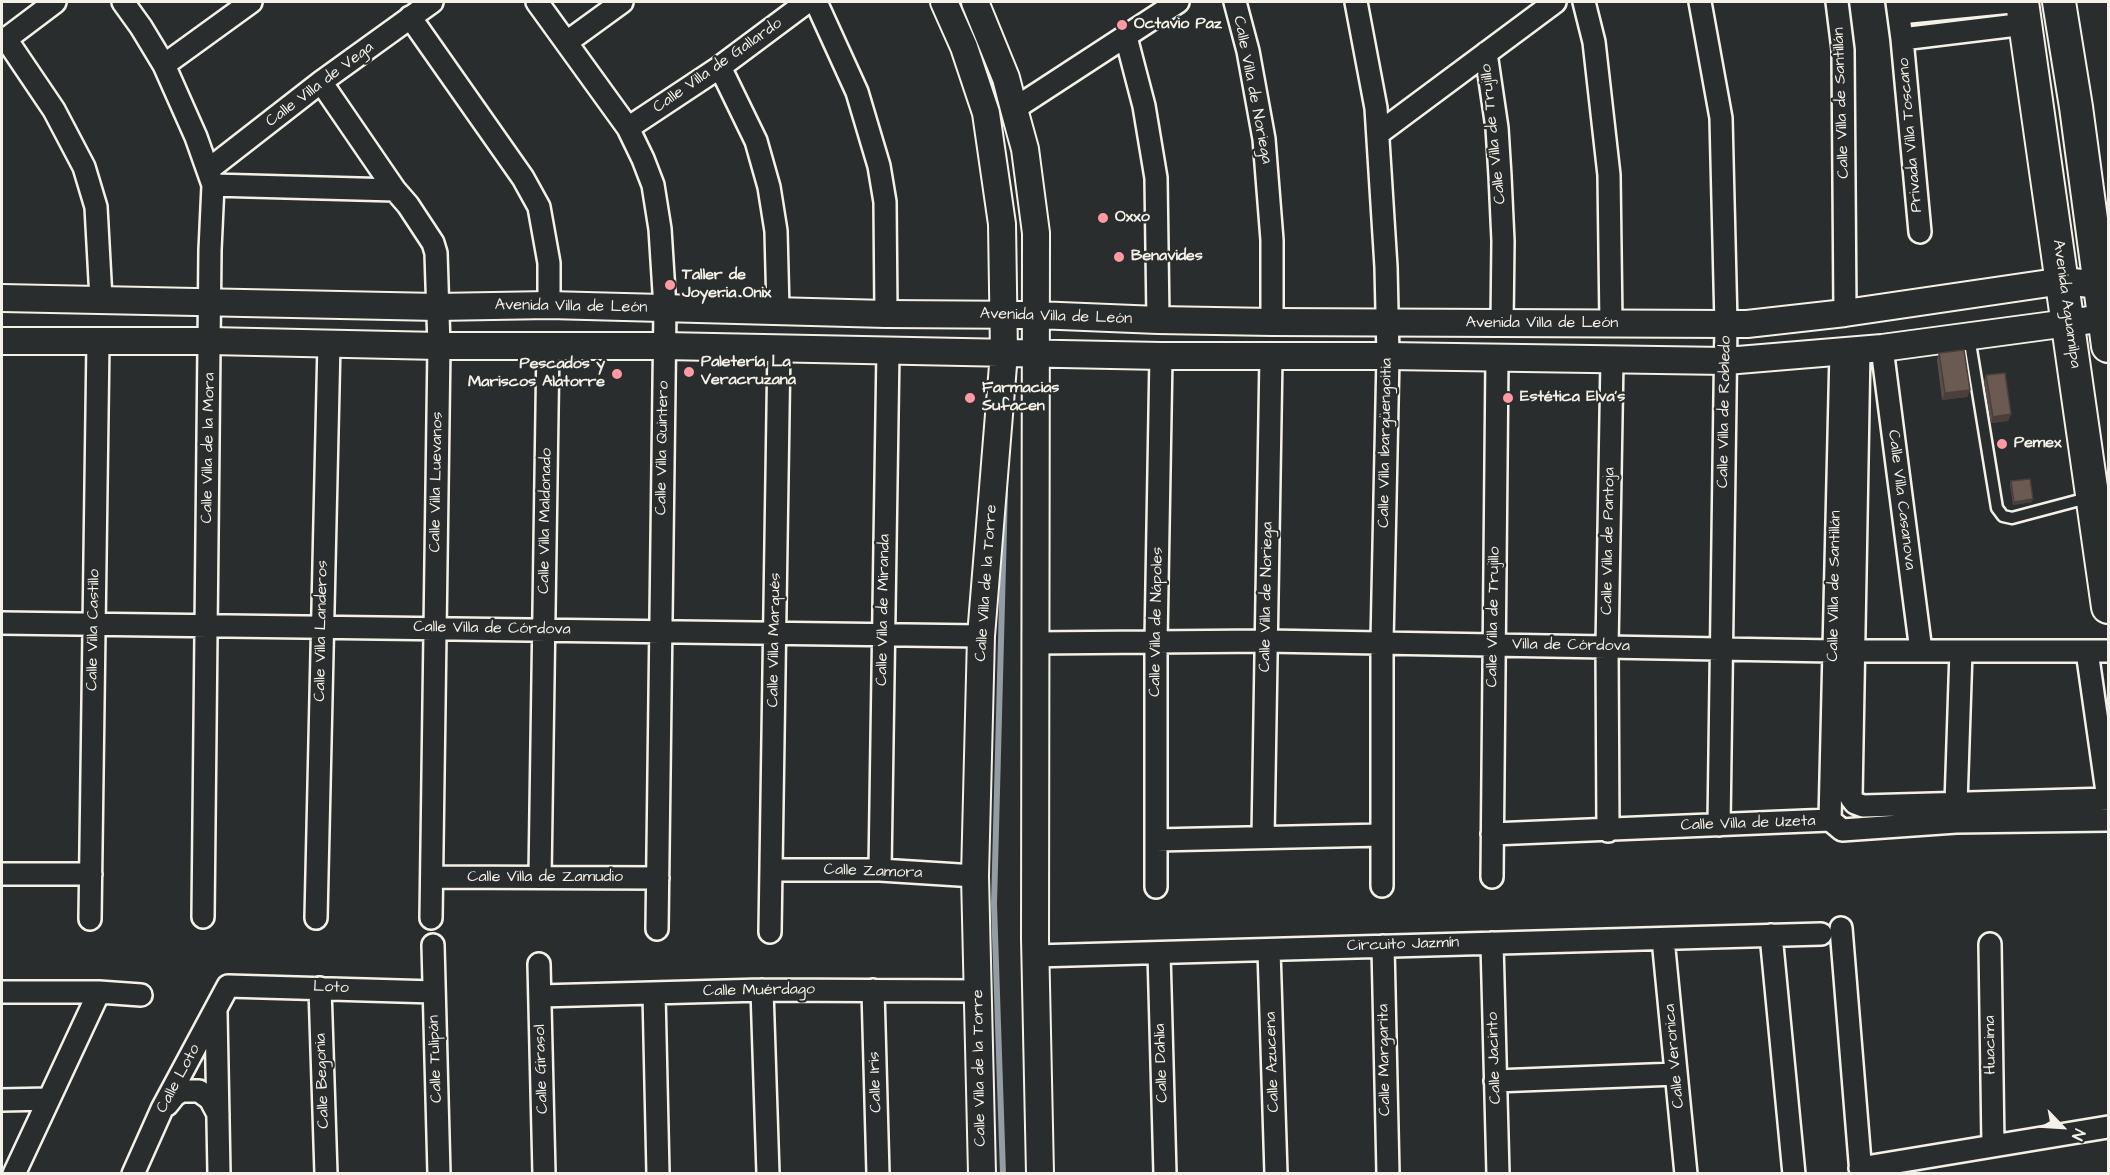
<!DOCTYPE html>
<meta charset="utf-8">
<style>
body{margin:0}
#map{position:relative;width:2110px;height:1175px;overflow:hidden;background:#2a2d2e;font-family:"Architects Daughter",sans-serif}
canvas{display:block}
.frame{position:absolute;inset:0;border:3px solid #f4f1e8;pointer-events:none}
.north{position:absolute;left:2032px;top:1097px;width:60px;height:60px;-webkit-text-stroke:4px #2a2d2e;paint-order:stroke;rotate:115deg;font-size:16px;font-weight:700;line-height:24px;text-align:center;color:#f4f1e8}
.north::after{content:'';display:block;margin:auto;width:21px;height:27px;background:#f4f1e8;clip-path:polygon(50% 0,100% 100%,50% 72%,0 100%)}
</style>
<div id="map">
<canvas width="2110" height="1175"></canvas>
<div class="frame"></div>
<div class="north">N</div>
</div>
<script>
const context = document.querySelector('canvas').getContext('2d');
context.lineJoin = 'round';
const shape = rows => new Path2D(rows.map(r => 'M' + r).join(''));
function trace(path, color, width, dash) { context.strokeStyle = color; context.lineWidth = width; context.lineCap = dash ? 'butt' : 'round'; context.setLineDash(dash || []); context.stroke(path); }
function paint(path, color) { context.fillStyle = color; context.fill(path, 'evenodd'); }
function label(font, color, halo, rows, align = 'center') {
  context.font = font + ' "Architects Daughter",sans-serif'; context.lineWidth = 4.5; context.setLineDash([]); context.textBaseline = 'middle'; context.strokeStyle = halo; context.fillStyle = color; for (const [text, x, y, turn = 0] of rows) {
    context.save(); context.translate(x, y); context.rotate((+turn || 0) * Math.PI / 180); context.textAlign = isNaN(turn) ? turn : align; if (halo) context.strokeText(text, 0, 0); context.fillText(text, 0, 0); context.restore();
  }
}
trace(shape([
 [1003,1174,994,904,1005,490]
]), '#929ea3', 6);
const service = shape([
 [1969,337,1997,508,2003,516,2012,518,2091,497]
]);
const minor = shape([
 [123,2,141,27,164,65,196,137,213,185,210,250,203,917],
 [537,2,628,128,643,159,653,185,660,229,665,308,657,929],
 [816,2,857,92,879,166,885,202,886,314],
 [1235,2,1248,51,1264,139,1272,240,1272,322],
 [1356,2,1376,108,1386,267,1388,356,1382,642,1382,886],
 [1584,2,1594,42,1609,175,1611,324],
 [1700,2,1721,118,1726,324,1719,825],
 [1837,2,1843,50,1845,313],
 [1897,2,1902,39,1920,232],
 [1899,13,2011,2],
 [410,17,523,178,539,207,549,263,549,305],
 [1126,37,1144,106,1156,178,1158,320],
 [6,39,54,110,84,167,96,207,101,299],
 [1902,39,2025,24],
 [2,42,55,2],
 [567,42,622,2],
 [1486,53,1497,128,1500,176,1503,241,1502,323],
 [164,65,251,2],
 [720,67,756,141,769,187,776,231,778,310],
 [321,82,395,190,408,205,433,243,436,253,439,346,431,918],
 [1014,109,1178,2],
 [628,128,720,67,807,2],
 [1379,133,1555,2],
 [208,170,321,82,432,2],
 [213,185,395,190],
 [1882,348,1921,651],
 [1859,349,1851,798,1855,803,1863,806,2108,799],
 [2,623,981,636],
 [1034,643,1266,641,1833,651,2108,651],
 [2087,651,2108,799],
 [1956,804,1961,651],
 [1830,820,1841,352],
 [1608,831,1607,647,1612,359],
 [1492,834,1830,820,1842,830,1956,822,2108,820],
 [1263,837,1271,356],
 [1156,840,1382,835],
 [771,870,880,870,975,876],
 [880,870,888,350],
 [2,874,91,874],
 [432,877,658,878],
 [540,877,548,345],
 [1492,877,1497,358],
 [1156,887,1156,641,1161,356],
 [316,918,329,343],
 [90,919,98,341],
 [1841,928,1861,1174],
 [770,932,779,347],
 [1771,935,1794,1174],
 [1663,939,1686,1174],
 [1492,943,1498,1174],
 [1990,944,1993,1146],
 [433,945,439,1174],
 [1383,946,1388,1174],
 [1269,950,1276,1174],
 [1159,953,1165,1174],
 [1035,956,1821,934],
 [539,964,544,1174],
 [320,988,326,1174],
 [762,990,768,1174],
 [873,990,878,1174],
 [2,992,99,992,141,995],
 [654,993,658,1174],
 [540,996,762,990,978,991],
 [216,1012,219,1174],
 [1495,1081,1676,1074],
 [2,1100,49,1099],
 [167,1105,175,1095,182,1091,199,1091,210,1099,218,1114],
 [1860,1168,2108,1127],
 [14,1174,99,992],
 [133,1174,162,1109,228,986,434,992]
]);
const tertiary = shape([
 [944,2,964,47,986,113,1002,224,1004,353,981,636,975,876,982,1174],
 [975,2,1006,78,1014,109,1025,149,1036,233,1035,938,1040,1174],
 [2,298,437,307,549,305,886,314,1036,315,1158,320,1272,322,1726,324,1747,324,1845,313,2063,281,2100,285],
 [2,341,210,341,439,346,664,346,1161,356,1388,356,1726,361,1882,348,2105,318]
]);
const primary = shape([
 [2022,2,2108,607],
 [2059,2,2076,107,2108,346]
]);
trace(service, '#f4f1e8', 15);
trace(minor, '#f4f1e8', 26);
trace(tertiary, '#f4f1e8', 30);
trace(primary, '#f4f1e8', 36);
trace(service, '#2a2d2e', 10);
trace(minor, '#2a2d2e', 21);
trace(tertiary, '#2a2d2e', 26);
trace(primary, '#2a2d2e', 32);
paint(shape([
 [1939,353,1970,390,1967,397,1942,400,1937,360],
 [1986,375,2011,414,2008,421,1991,423,1984,382],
 [2011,481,2032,502,2013,505,2010,484]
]), '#5b4d47');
paint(shape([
 [1970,390,1967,397,1942,400,1945,393],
 [2011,414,2008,421,1991,423,1993,417],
 [2033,499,2032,502,2013,505,2014,502]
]), '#4a3f39');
const building = shape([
 [1964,350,1970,390,1945,393,1939,353,1964,350],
 [2005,373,2011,414,1993,417,1986,375,2005,373],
 [2030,479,2033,499,2014,502,2011,481,2030,479]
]);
paint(building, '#6a5a52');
trace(building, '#4a3f39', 1.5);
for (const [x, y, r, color] of [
 [1122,25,6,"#ff9aa2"],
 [1103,218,6,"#ff9aa2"],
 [1119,257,6,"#ff9aa2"],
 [670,285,6,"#ff9aa2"],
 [689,372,6,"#ff9aa2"],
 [617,374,6,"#ff9aa2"],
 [970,398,6,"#ff9aa2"],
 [1508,398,6,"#ff9aa2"],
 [2002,444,6,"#ff9aa2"]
]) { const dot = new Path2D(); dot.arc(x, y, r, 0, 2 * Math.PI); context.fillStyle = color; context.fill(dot); trace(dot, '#2a2d2e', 2); }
label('bold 16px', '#f4f1e8', '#2a2d2e', [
 ["Octavio Paz",1134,25],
 ["Oxxo",1115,218],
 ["Benavides",1131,257],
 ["Taller de",682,276],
 ["Joyeria Onix",682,294],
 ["Paletería La",701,363],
 ["Veracruzana",701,381],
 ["Pescados y",605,365,"right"],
 ["Mariscos Alatorre",605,383,"right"],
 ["Farmacias",982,389],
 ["Sufacen",982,407],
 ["Estética Elva’s",1520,398],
 ["Pemex",2014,444]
], 'left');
label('16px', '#f4f1e8', '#2a2d2e', [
 ["Calle Villa de Gallardo",718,66,-35],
 ["Calle Villa de Vega",320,85,-37],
 ["Calle Villa de Noriega",1252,90,79],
 ["Calle Villa de Santillán",1842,103,-92],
 ["Calle Villa de Trujillo",1494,134,-96],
 ["Privada Villa Toscano",1911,135,-95],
 ["Avenida Aguamilpa",2066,304,82],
 ["Avenida Villa de León",571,307,1],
 ["Avenida Villa de León",1056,317,2],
 ["Avenida Villa de León",1542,324],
 ["Calle Villa de Robledo",1725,412,-89],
 ["Calle Villa Ibargüengoitia",1386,443,-89],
 ["Calle Villa de la Mora",209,448,-89],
 ["Calle Villa Quintero",663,448,-89],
 ["Calle Villa Luevanos",437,482,-89],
 ["Calle Villa Casanova",1901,500,83],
 ["Calle Villa Maldonado",546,521,-89],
 ["Calle Villa de Pantoja",1609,541,-89],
 ["Calle Villa de la Torre",987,583,-86],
 ["Calle Villa de Santillán",1835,586,-89],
 ["Calle Villa de Noriega",1267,597,-89],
 ["Calle Villa de Miranda",884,610,-89],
 ["Calle Villa de Trujillo",1494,617,-89],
 ["Calle Villa de Nápoles",1157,622,-89],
 ["Calle Villa de Córdova",492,629,1],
 ["Calle Villa Castillo",94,630,-89],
 ["Calle Villa Landeros",322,631,-89],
 ["Calle Villa Marqués",775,640,-89],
 ["Villa de Córdova",1571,646,1],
 ["Calle Villa de Uzeta",1748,824,-2],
 ["Calle Zamora",873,872,2],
 ["Calle Villa de Zamudio",545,878],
 ["Circuito Jazmín",1403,945,-2],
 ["Loto",331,988,2],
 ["Calle Muérdago",759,991,-1],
 ["Huacima",1991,1045,-91],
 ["Calle Veronica",1675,1056,-95],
 ["Calle Jacinto",1495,1058,-92],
 ["Calle Tulipán",436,1059,-92],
 ["Calle Margarita",1385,1060,-91],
 ["Calle Azucena",1273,1062,-92],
 ["Calle Dahlia",1162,1063,-92],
 ["Calle Villa de la Torre",980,1068,-91],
 ["Calle Girasol",542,1069,-92],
 ["Calle Loto",179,1079,-62],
 ["Calle Begonia",323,1081,-92],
 ["Calle Iris",876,1082,-92]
]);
</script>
